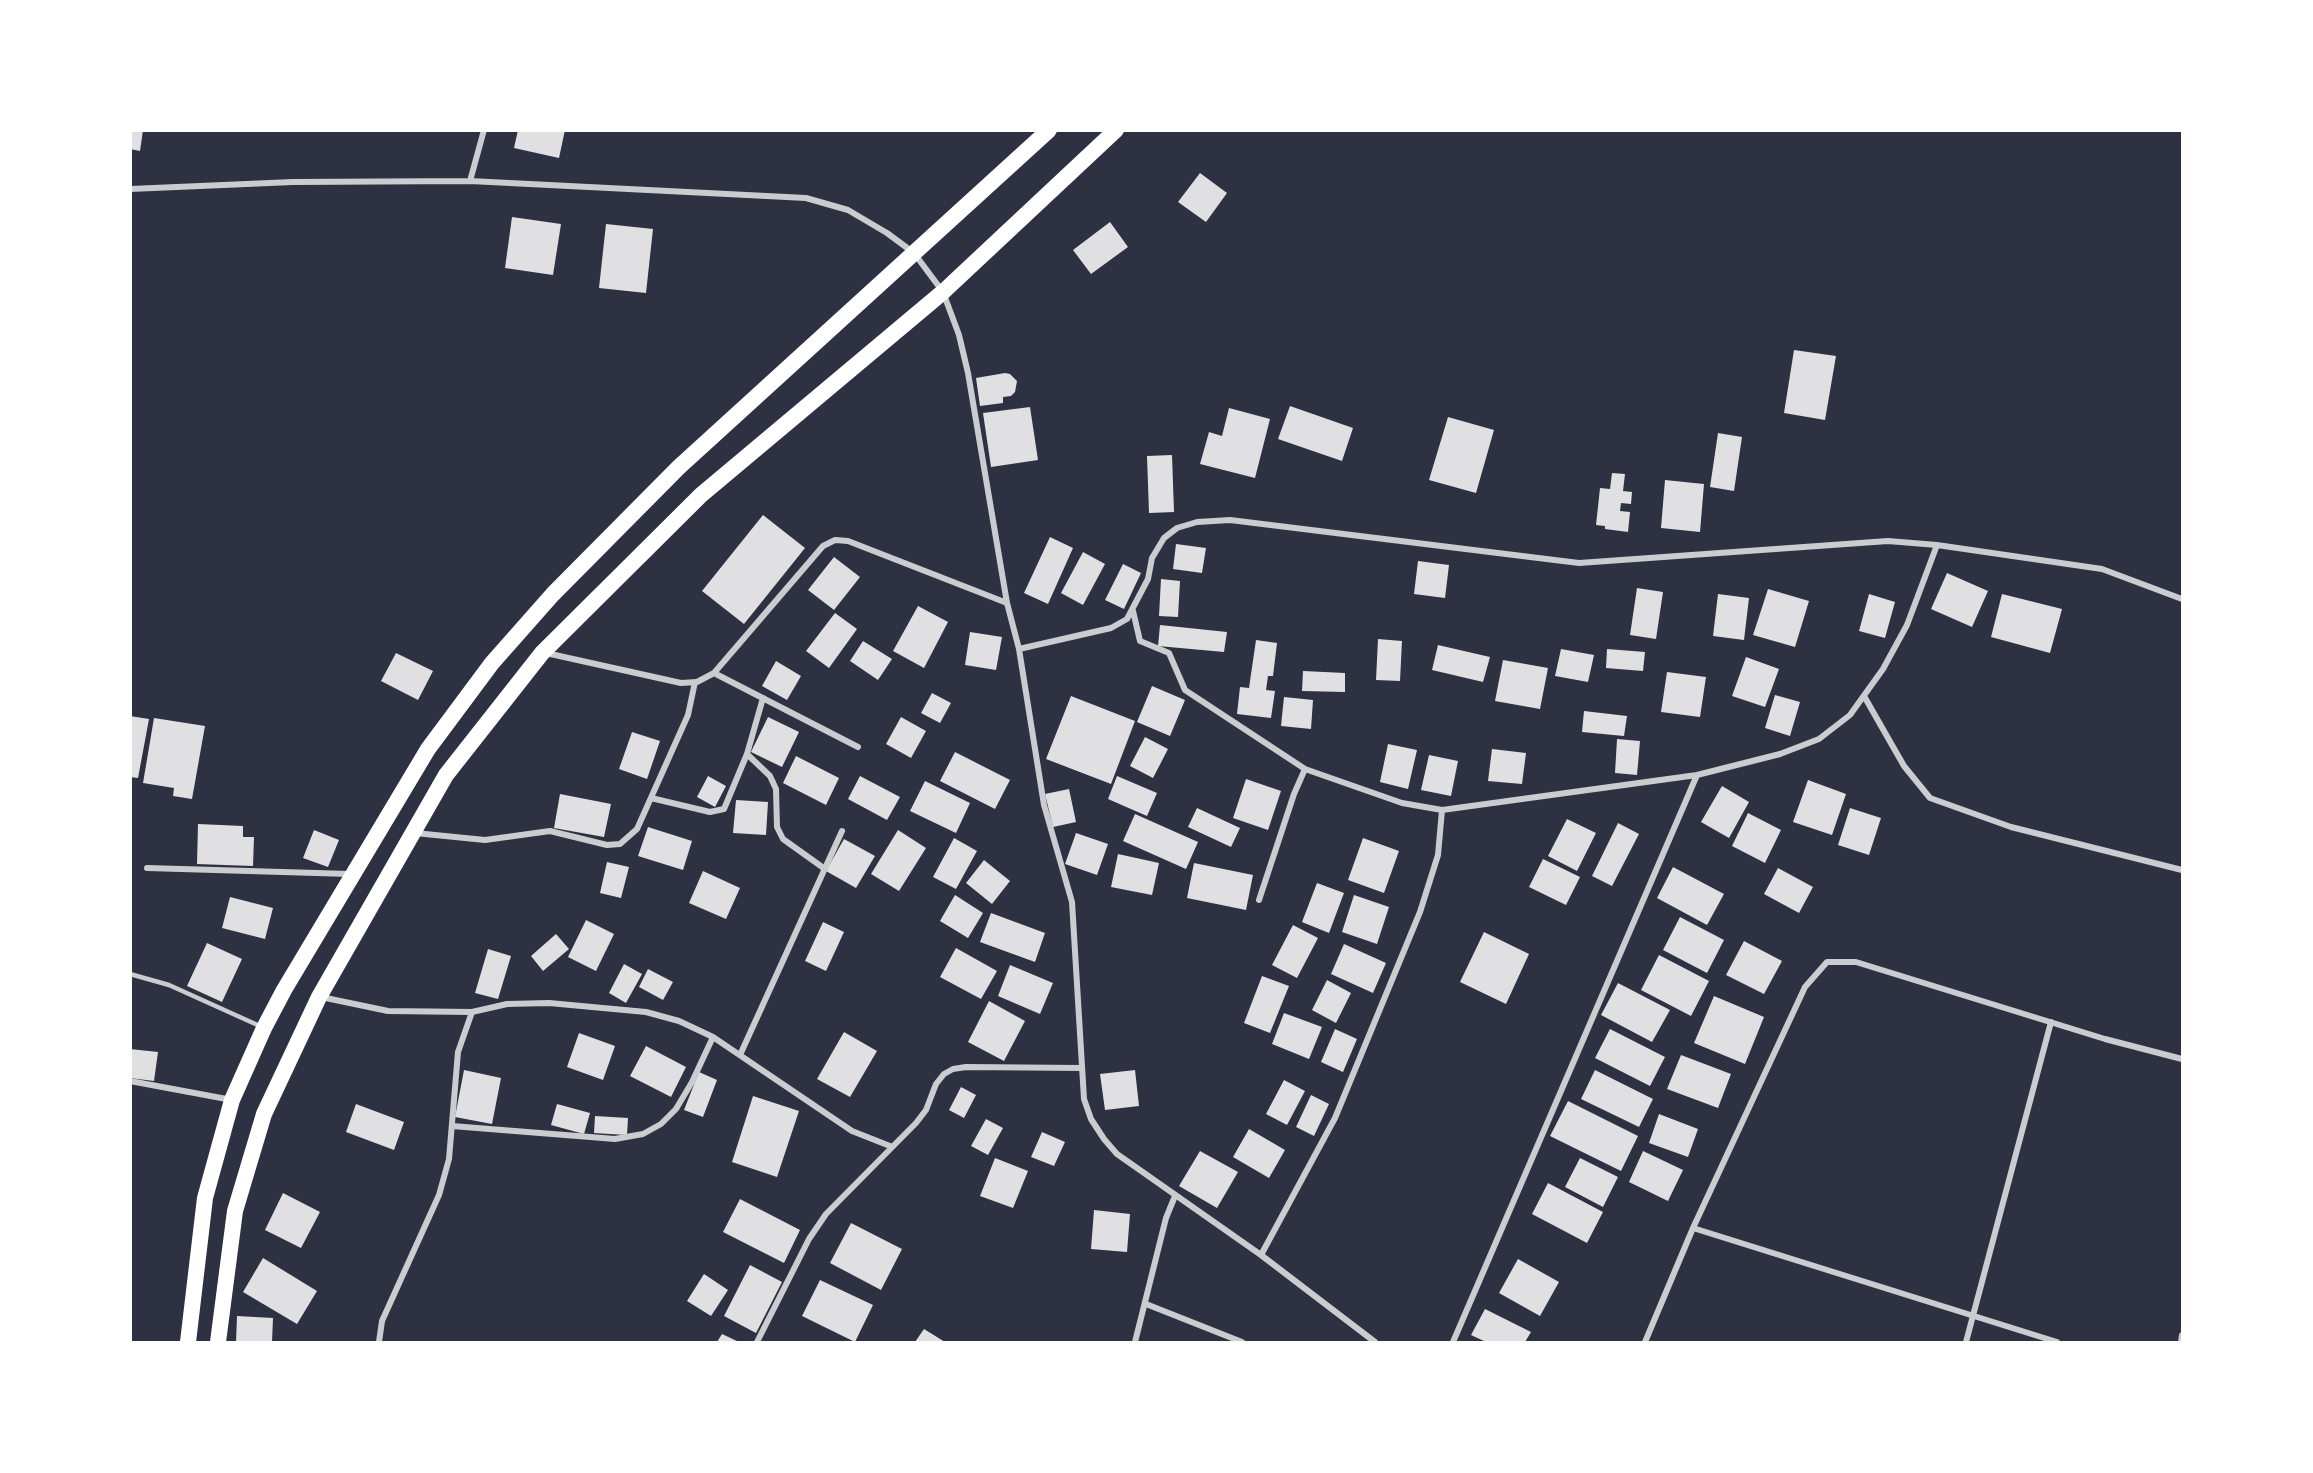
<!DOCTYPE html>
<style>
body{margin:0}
#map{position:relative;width:2313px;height:1473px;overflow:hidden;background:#2d3142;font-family:"Titillium Web",sans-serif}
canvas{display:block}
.frame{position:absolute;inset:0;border:132px solid #fff;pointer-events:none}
</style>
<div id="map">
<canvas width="2313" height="1473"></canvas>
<div class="frame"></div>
</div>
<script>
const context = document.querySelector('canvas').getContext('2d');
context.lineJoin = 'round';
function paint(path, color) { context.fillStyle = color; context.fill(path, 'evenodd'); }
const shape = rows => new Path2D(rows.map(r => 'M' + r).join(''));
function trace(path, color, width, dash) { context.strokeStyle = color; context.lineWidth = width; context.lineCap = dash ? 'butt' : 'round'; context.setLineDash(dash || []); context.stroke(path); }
paint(shape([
 [130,130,143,130,140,151,130,149],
 [518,130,565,130,559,158,514,148],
 [1200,173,1227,193,1206,222,1178,202],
 [512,217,561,224,553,275,505,268],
 [1110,222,1128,247,1091,274,1073,250],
 [606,224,653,229,646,293,599,288],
 [1794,350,1836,356,1825,420,1784,413],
 [1005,373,1010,374,1017,381,1015,392,1011,396,1003,397,1003,403,980,406,976,378],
 [1290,406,1353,428,1342,461,1278,439],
 [1030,407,1038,460,991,467,983,413],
 [1229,408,1270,419,1255,478,1200,464,1209,432,1222,436],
 [1448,417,1494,430,1476,493,1429,480],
 [1718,433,1742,437,1734,491,1710,487],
 [1172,455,1174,512,1149,513,1147,456],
 [1612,473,1625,474,1623,491,1632,492,1631,504,1621,503,1620,511,1630,512,1628,532,1605,529,1605,526,1596,525,1600,488,1610,489],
 [1665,480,1704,484,1700,532,1661,528],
 [763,515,805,548,744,624,702,591],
 [1050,537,1073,548,1048,604,1024,593],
 [1176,544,1206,548,1202,573,1173,569],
 [1083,552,1105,564,1083,605,1061,593],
 [834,557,860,577,834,610,808,590],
 [1418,561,1449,565,1445,598,1414,594],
 [1123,564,1141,573,1124,609,1105,600],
 [1947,573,1988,591,1972,627,1931,609],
 [1161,579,1180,581,1178,617,1159,616],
 [1637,588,1663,592,1656,639,1630,635],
 [1768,589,1809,601,1795,647,1753,635],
 [1718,594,1749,598,1744,640,1713,636],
 [1869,594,1895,602,1885,638,1859,631],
 [2002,594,2062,609,2050,653,1991,637],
 [918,606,948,622,924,668,893,651],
 [835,613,857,629,829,668,806,651],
 [1160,625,1227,632,1224,652,1158,646],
 [970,632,1002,637,996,670,965,665],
 [1378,639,1402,641,1400,681,1376,680],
 [1256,640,1277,643,1273,676,1268,676,1266,690,1275,691,1271,718,1237,714,1240,687,1249,688],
 [863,641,892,659,878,680,850,661],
 [1438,645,1490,657,1483,682,1432,670],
 [1561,649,1594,655,1588,682,1555,676],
 [1607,649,1645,652,1643,671,1606,668],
 [396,653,433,671,418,700,381,681],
 [1746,657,1779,669,1765,707,1732,696],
 [1503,660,1548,668,1540,709,1495,701],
 [776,661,801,676,787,700,762,686],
 [1303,671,1345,673,1345,692,1302,691],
 [1667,672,1706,677,1700,717,1661,712],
 [1152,686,1185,700,1170,736,1137,722],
 [932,693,951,703,940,723,921,713],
 [1775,695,1800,702,1790,736,1765,728],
 [1071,696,1135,721,1111,784,1046,759],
 [1284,697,1313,700,1311,729,1281,726],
 [1584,711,1627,716,1624,736,1582,732],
 [130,716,149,719,138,778,130,777],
 [768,717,799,732,782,767,751,752],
 [901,717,926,731,911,758,886,744],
 [154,718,205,726,192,799,173,796,174,788,143,783],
 [632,732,660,741,647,779,619,769],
 [1145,737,1168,749,1153,778,1130,766],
 [1617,739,1640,741,1637,775,1615,773],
 [1388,744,1417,750,1408,789,1380,782],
 [1492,749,1526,753,1522,784,1488,781],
 [955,752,1010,780,995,809,940,781],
 [1429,755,1458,761,1451,796,1421,790],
 [796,756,839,778,826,805,783,783],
 [708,776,726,786,715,807,697,797],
 [860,776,900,797,887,820,848,799],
 [1117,776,1157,793,1147,816,1108,799],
 [1246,779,1281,791,1268,830,1233,818],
 [1808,780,1846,794,1832,835,1793,822],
 [925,781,970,803,956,833,910,811],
 [1722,786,1749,802,1729,838,1701,822],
 [1069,789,1076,822,1053,827,1045,794],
 [560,794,611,804,604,837,554,828],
 [736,800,768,802,766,835,733,833],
 [1197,808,1240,828,1231,847,1188,827],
 [1850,808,1881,818,1869,855,1838,845],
 [1748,813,1781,830,1765,863,1732,846],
 [1135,814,1198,842,1186,869,1123,841],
 [1567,819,1596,833,1577,871,1548,856],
 [1618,823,1639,834,1612,886,1592,876],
 [198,824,243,826,243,837,254,837,253,866,197,864],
 [648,827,692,841,683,870,638,856],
 [314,830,339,840,328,867,303,858],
 [898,830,926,848,899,891,871,874],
 [1076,833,1108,844,1097,875,1065,864],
 [954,838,977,851,956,889,933,877],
 [1363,838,1399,851,1384,893,1348,880],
 [844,839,875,856,856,888,826,871],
 [1118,854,1159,863,1152,895,1111,887],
 [1543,859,1580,877,1566,905,1529,887],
 [984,860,1010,881,992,904,966,883],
 [607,862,629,867,621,898,600,893],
 [1194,863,1253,875,1246,910,1187,898],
 [1673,867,1724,894,1707,925,1657,898],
 [1778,868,1813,887,1799,913,1764,894],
 [703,871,740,888,726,919,689,903],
 [1317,883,1344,893,1329,933,1302,922],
 [955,895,983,913,968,938,940,921],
 [1354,895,1389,907,1377,944,1342,932],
 [230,897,273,908,265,939,222,928],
 [991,913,1045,933,1035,962,980,942],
 [1680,917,1724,940,1707,973,1663,950],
 [586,920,614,934,596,971,568,957],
 [823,922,844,932,826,971,805,961],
 [1293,925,1318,938,1297,978,1272,965],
 [1484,932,1529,954,1506,1004,1460,982],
 [556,934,569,949,543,971,531,956],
 [1744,941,1782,961,1764,994,1726,975],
 [207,943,242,959,222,1002,187,986],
 [1344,944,1386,963,1373,993,1331,974],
 [956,948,997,971,981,999,940,977],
 [488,949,511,956,498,999,475,993],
 [1659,955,1709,981,1691,1016,1641,990],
 [624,964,642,974,626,1003,609,993],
 [1010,965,1053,983,1040,1014,998,996],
 [648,969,673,982,663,1000,639,987],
 [1262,976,1289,986,1270,1033,1244,1023],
 [1327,980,1351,993,1336,1023,1312,1010],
 [1618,983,1670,1010,1652,1042,1601,1015],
 [1714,996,1764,1017,1745,1064,1694,1043],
 [989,1001,1025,1021,1004,1061,968,1042],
 [1284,1013,1322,1027,1309,1059,1272,1044],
 [1335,1029,1357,1039,1343,1072,1321,1062],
 [1610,1029,1665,1057,1650,1086,1595,1058],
 [844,1032,877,1051,850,1097,817,1079],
 [579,1033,615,1046,603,1080,567,1067],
 [646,1046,686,1067,671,1097,630,1076],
 [130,1049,158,1052,154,1081,130,1078],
 [1681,1055,1731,1074,1718,1108,1667,1089],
 [464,1070,501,1078,492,1124,455,1117],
 [1135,1070,1139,1106,1105,1110,1100,1074],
 [1595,1070,1653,1099,1639,1127,1581,1099],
 [699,1072,717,1080,703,1117,684,1110],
 [1284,1080,1305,1091,1287,1125,1266,1114],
 [961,1087,976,1095,964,1118,949,1110],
 [1311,1095,1329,1104,1314,1136,1296,1127],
 [753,1096,799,1111,777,1177,732,1162],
 [1568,1101,1638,1136,1621,1171,1550,1136],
 [356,1104,404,1122,394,1150,346,1132],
 [557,1104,590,1113,584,1134,551,1125],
 [1659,1114,1698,1129,1688,1157,1649,1143],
 [595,1116,628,1118,627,1135,594,1133],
 [986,1119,1003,1128,988,1155,971,1146],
 [1249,1129,1285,1150,1269,1178,1233,1157],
 [1042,1132,1065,1142,1054,1166,1031,1157],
 [1200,1151,1238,1172,1217,1208,1179,1186],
 [1643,1151,1683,1170,1668,1201,1629,1182],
 [995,1158,1028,1171,1013,1208,980,1196],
 [1580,1158,1618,1177,1603,1207,1565,1187],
 [1548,1183,1603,1212,1587,1243,1532,1214],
 [283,1193,320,1212,301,1248,265,1230],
 [740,1199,800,1230,784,1263,723,1232],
 [1094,1210,1130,1214,1127,1252,1091,1249],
 [851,1223,902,1249,881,1290,830,1263],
 [263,1258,317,1291,297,1324,243,1292],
 [1518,1259,1559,1282,1540,1316,1499,1293],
 [750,1265,782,1282,756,1333,724,1316],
 [704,1274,728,1290,711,1316,687,1301],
 [820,1280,873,1305,855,1342,802,1316],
 [1485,1309,1531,1332,1525,1342,1486,1342,1471,1335],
 [237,1316,273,1318,272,1342,236,1342],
 [924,1329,945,1342,915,1342],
 [722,1334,739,1342,717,1342]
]), '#e0e0e3');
trace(shape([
 [130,974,169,985,262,1027]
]), '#caccd0', 4.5);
trace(shape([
 [470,181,484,130],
 [130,189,293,182,470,181,806,198,848,210,887,233,914,253,943,292,959,335,968,373,1007,603,1019,649,1044,805,1072,902,1084,1099,1091,1119,1104,1139,1117,1154,1261,1255,1375,1342],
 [1133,611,1140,641,1169,653,1185,690,1305,769,1402,803,1442,810,1697,775,1780,754,1819,739,1850,715,1883,669,1907,625,1937,545],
 [1019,649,1111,628,1127,619,1148,579,1152,558,1164,538,1177,528,1197,522,1230,520,1579,563,1888,541,1937,545,2102,569,2182,599],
 [546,653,681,683,697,682,714,673,823,546,835,540,848,541,1007,603],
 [714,673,858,747],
 [1864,696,1904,766,1930,798,2011,827,2182,870],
 [747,754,770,776,776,789,777,827,783,839,825,869],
 [651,798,710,812,724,809,747,754,763,698],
 [415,833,485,840,550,831,607,845,620,844,637,829,688,715,695,682],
 [147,868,350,874],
 [1259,900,1294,794,1305,769],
 [321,997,388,1011,472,1012,507,1004,549,1003,646,1012,679,1021,713,1037,852,1131,890,1146],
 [740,1055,842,831],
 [130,1081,232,1100],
 [452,1126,615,1139,643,1134,661,1124,676,1109,692,1082,713,1037],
 [1693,1228,2057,1342],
 [1261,1255,1335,1118,1420,912,1438,855,1442,810],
 [1146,1304,1242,1342],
 [379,1342,382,1321,439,1195,449,1159,458,1052,472,1012],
 [757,1342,809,1239,826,1214,916,1123,926,1110,936,1084,944,1074,953,1069,966,1067,1082,1068],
 [1135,1342,1166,1218,1175,1196],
 [1453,1342,1697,775],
 [1645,1342,1693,1228,1805,987,1827,962,1856,962,2105,1039,2182,1059],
 [1966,1342,2051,1022],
 [2181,1342,2182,1335]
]), '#caccd0', 6);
trace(shape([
 [188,1342,205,1198,232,1100,264,1028,284,990,428,749,492,663,553,594,679,467,1049,130],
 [218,1342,235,1211,264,1114,319,997,446,775,542,653,701,495,943,292,1116,130]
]), '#fff', 16);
</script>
